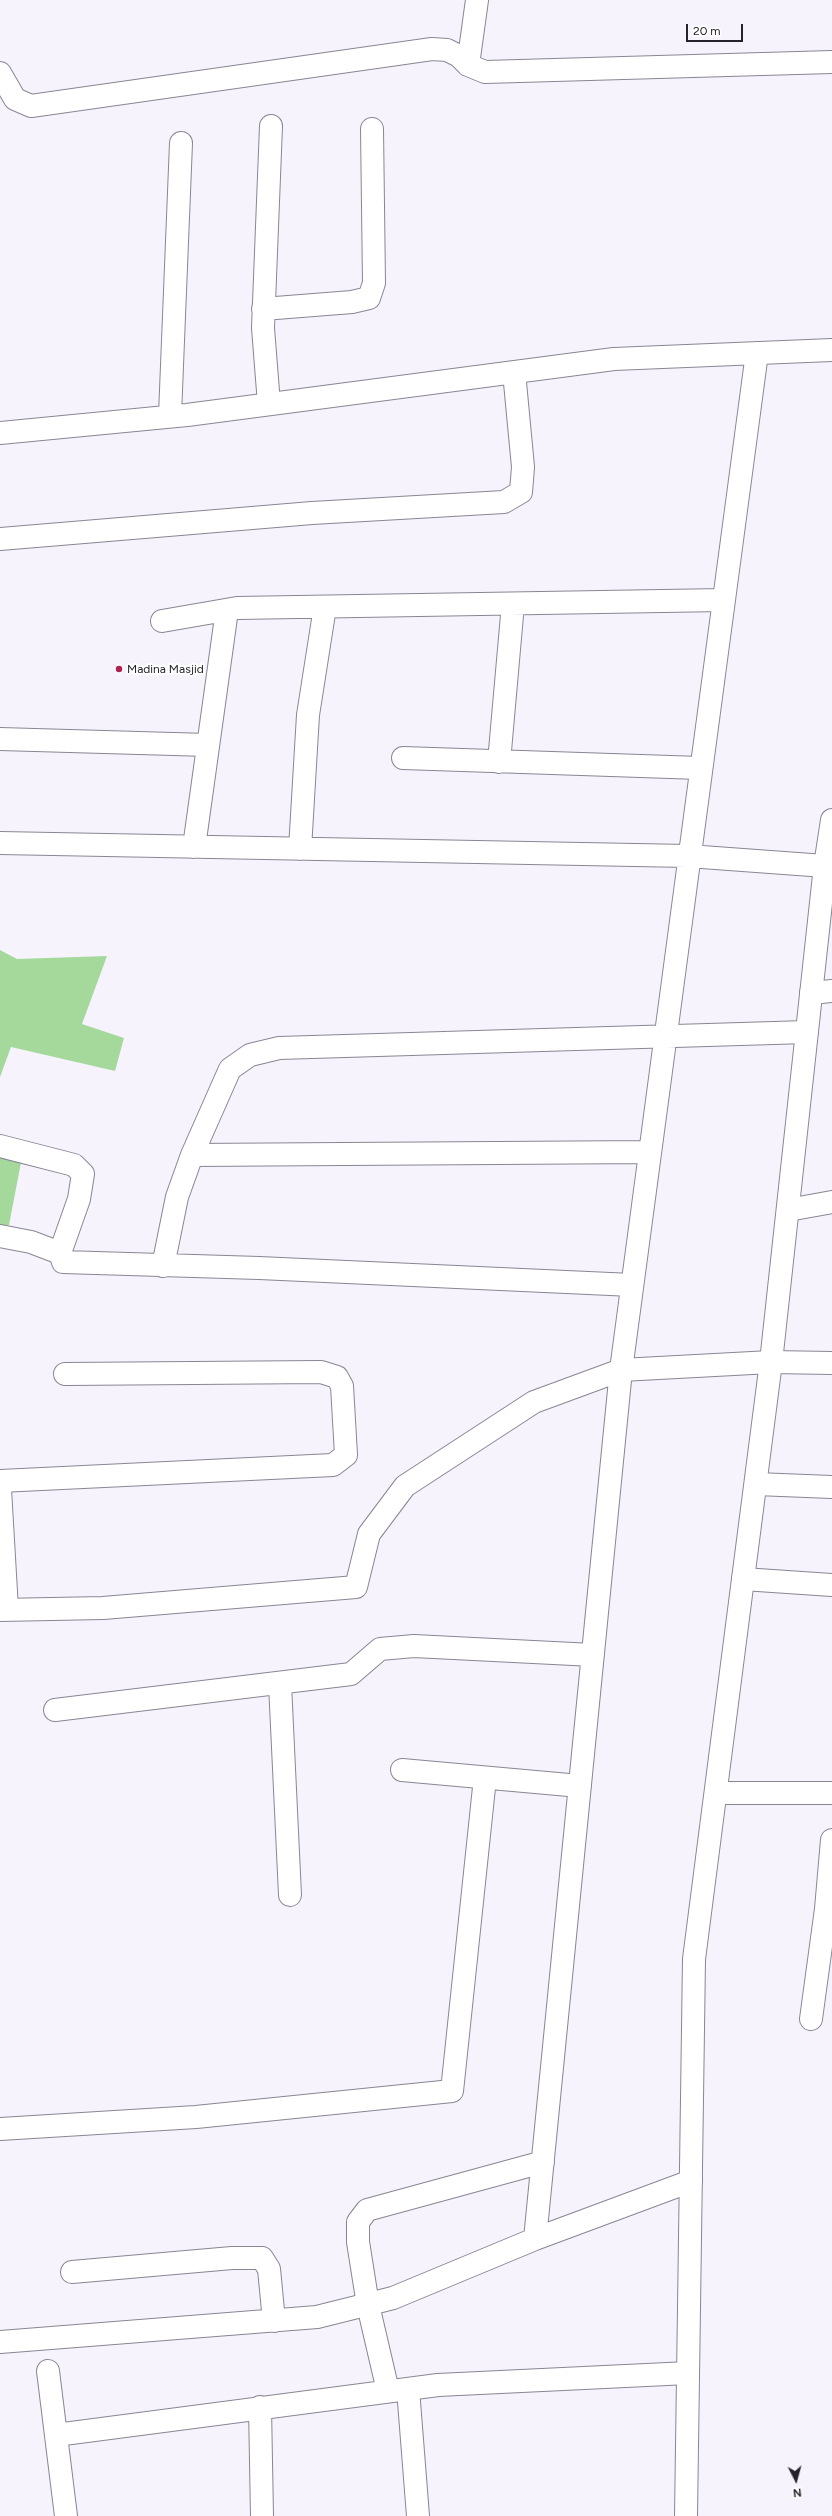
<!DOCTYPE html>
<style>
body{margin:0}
#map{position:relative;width:832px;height:2516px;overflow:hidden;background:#f6f3fd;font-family:Figtree,sans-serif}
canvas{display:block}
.north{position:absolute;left:776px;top:2460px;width:40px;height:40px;-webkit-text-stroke:3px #fff;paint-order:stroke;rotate:174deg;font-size:11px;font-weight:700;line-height:16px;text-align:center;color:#252329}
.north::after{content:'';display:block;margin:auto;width:14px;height:18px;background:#252329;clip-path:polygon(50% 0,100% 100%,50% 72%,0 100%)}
.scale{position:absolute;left:686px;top:24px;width:57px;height:18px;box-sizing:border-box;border:2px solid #252329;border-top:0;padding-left:5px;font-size:12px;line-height:14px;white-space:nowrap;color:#252329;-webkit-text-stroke:3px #fff;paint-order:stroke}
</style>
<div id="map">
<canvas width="832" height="2516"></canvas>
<div class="north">N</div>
<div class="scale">20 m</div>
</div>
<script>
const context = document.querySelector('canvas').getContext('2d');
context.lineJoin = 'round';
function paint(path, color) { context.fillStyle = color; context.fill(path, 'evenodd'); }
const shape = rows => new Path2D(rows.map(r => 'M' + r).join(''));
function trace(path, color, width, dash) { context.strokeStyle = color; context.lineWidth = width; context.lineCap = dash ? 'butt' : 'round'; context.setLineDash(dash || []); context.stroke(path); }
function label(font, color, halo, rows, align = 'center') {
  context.font = font + ' Figtree,sans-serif'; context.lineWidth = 4; context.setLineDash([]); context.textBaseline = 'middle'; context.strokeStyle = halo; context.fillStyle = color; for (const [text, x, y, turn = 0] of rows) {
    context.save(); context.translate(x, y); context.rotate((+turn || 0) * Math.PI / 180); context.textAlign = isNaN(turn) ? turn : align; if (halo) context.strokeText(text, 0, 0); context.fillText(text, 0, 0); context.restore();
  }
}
paint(shape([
 [0,950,17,959,107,956,82,1024,124,1038,115,1071,11,1047,0,1077],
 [0,1146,23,1152,9,1225,0,1225]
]), '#a5d99c');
const street = shape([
 [468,65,477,0],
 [0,73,15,99,31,106,432,49,447,50,459,56,468,65,485,72,832,62],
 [263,309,352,302,369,298,374,283,372,129],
 [269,404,263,328,271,126],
 [170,415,181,143],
 [0,433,187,415,614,359,832,350],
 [0,539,312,513,504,502,521,492,523,467,514,372],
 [162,621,237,608,723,600],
 [0,739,208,745],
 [403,758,700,768],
 [499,762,513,604],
 [0,843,688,856,825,866],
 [194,847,227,610],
 [300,849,308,715,325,607],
 [811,993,832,991],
 [0,1146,74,1165,83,1174,79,1199,60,1253,63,1262,259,1268,632,1285],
 [192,1155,649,1152],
 [788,1210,832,1202],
 [0,1236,31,1242,60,1253],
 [163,1266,177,1197,192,1155,230,1069,250,1055,279,1048,807,1032],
 [0,1481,333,1465,346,1455,342,1386,337,1377,321,1372,65,1374],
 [756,1484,832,1487],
 [0,1489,7,1609],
 [743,1579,832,1585],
 [0,1610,103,1608,356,1587,369,1534,405,1486,534,1402,621,1370,771,1362],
 [280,1684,290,1895],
 [55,1710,351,1674,380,1649,414,1646,593,1655],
 [402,1770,580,1786],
 [716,1793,832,1793],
 [811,2019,826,1909,832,1840],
 [0,2129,196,2117,452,2091,485,1778],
 [535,2239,621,1370,757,353],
 [72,2272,232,2258,262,2258,269,2269,274,2321],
 [0,2342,317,2317,393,2298,535,2239,691,2181],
 [48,2371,66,2516],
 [408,2389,418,2516],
 [388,2391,368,2305,358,2242,358,2222,367,2210,543,2162],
 [260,2407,262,2516],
 [56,2435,438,2385,688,2373]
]);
const secondary = shape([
 [771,1362,832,1363],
 [686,2516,694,1959,771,1362,825,866,832,820]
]);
trace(street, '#898694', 24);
trace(secondary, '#898694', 24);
trace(street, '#fff', 22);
trace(secondary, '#fff', 22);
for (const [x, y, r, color] of [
 [119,669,4,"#b22251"]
]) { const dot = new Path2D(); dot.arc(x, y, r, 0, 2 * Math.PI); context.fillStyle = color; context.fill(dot); trace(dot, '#fff', 1.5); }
label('12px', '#252329', '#fff', [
 ["Madina Masjid",127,669]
], 'left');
</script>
